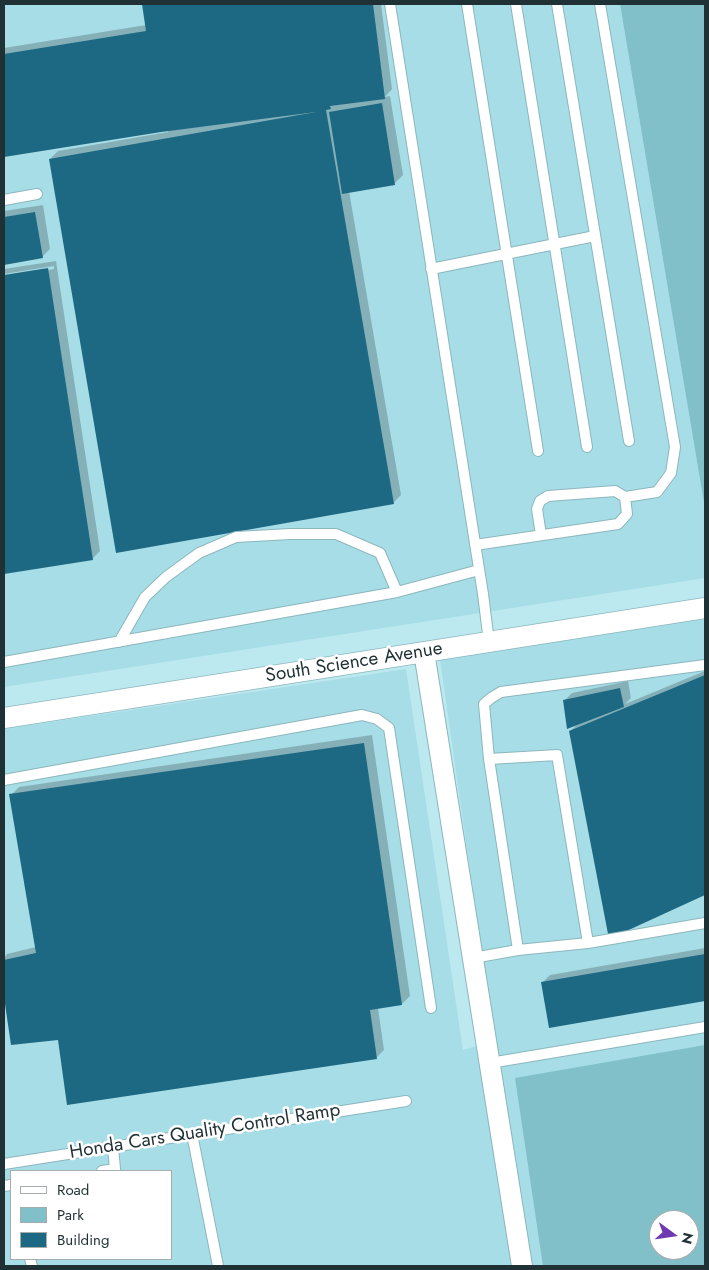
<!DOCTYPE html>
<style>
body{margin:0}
#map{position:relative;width:709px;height:1270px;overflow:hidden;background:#bce9f0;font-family:Jost,sans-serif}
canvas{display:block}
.frame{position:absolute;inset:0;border:5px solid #1f3134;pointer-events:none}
.legend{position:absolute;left:10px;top:1170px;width:162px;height:90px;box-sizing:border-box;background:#fff;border:1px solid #a5adae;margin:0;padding:6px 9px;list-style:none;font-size:15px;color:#1f3134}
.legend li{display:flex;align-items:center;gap:10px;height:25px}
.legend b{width:25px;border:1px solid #a5adae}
.north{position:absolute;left:649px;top:1210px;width:50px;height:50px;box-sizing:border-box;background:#fff;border:1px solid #a5adae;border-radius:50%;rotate:104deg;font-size:14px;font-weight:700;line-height:20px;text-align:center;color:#1f3134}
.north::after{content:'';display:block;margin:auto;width:18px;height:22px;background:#6d3ab1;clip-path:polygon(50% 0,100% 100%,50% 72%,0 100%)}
</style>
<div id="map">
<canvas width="709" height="1270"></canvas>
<div class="frame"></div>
<ul class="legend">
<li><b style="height:6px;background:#fff"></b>Road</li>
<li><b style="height:14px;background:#82c0c9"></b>Park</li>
<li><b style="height:14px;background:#1d6882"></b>Building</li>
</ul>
<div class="north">N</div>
</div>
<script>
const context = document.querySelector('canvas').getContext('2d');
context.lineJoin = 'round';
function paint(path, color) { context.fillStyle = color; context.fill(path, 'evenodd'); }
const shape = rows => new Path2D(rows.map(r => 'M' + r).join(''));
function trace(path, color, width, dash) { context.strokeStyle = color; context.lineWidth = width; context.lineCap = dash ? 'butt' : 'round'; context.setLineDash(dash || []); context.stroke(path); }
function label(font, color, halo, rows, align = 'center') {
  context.font = font + ' Jost,sans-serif'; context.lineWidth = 5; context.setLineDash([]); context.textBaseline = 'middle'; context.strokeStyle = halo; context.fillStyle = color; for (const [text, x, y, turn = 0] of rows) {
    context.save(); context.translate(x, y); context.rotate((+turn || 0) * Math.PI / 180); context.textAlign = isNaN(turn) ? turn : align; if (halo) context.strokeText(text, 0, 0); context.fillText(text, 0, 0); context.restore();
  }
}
paint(shape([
 [4,4,620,4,705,509,705,578,4,687],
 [705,618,705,1266,4,1266,4,729,406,669,463,1050,494,1041,440,659],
 [11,1171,171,1171,171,1259,11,1259],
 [659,1220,689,1220,689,1250,659,1250]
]), '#a7dde6');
paint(shape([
 [620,4,705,4,705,509],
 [705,1045,705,1266,543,1266,515,1078],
 [659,1220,689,1220,689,1250,659,1250]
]), '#82c0c9');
paint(shape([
 [143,4,381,4,392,89,385,97,390,96,403,175,395,183,349,191,401,495,393,503,50,159,58,151,168,132,168,129,4,155,4,48,146,25],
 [43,205,50,249,42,257,4,264,4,211],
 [56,261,100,551,92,559,4,573,4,277,54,269,54,266,4,274,4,269],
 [705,671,705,894,609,937,570,731,578,724,564,701,572,693,628,681,631,698,625,704],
 [372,735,410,996,402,1004,378,1008,384,1050,376,1058,59,1038,12,1043,4,990,4,958,7,954,36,947,11,795,19,787],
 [705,948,705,1000,550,1026,542,983,550,975]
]), '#0003');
paint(shape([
 [142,4,373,4,385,99,330,106,331,109,326,110,394,504,116,553,49,159,316,112,161,132,4,157,4,54,146,31],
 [382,103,395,185,342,194,329,112],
 [35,212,43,258,4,265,4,217],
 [48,268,93,560,4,574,4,275],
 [705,675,705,895,609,939,569,731],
 [620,688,624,707,567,729,563,700],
 [364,743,402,1005,370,1010,377,1059,67,1105,58,1040,11,1045,4,997,4,960,36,953,9,794],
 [705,954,705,1001,549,1028,541,982]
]), '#1d6882');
const lane = shape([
 [390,4,483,594,489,642],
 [467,4,538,451],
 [516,4,587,447],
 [557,4,629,441],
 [600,4,675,447,671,473,657,492,625,497],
 [4,200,37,194],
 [431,269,595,236],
 [475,545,618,524,627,514,625,497,615,491,548,496,540,501,537,509,541,535],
 [119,642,145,597,166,577,199,553,236,537,290,534,336,534,380,553,397,592],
 [4,662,397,592,479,570],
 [705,665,501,692,491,698,484,704,489,759,557,755,588,943,705,923],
 [4,780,362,715,377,719,389,728,431,1008],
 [518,950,588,943],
 [473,958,518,950,489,759],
 [490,1063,705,1027],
 [192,1134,218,1266],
 [4,1164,406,1101],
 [102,1171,115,1169,113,1147],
 [4,1186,11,1185],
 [30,1259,32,1266]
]);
const street = shape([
 [424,652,522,1266],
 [4,718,705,608]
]);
trace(lane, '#8bb7bd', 12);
trace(street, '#8bb7bd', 22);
trace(lane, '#fff', 10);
trace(street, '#fff', 20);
label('19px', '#1f3134', '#fff', [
 ["South Science Avenue",354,663,-9],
 ["Honda Cars Quality Control Ramp",205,1132,-9]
]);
</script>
